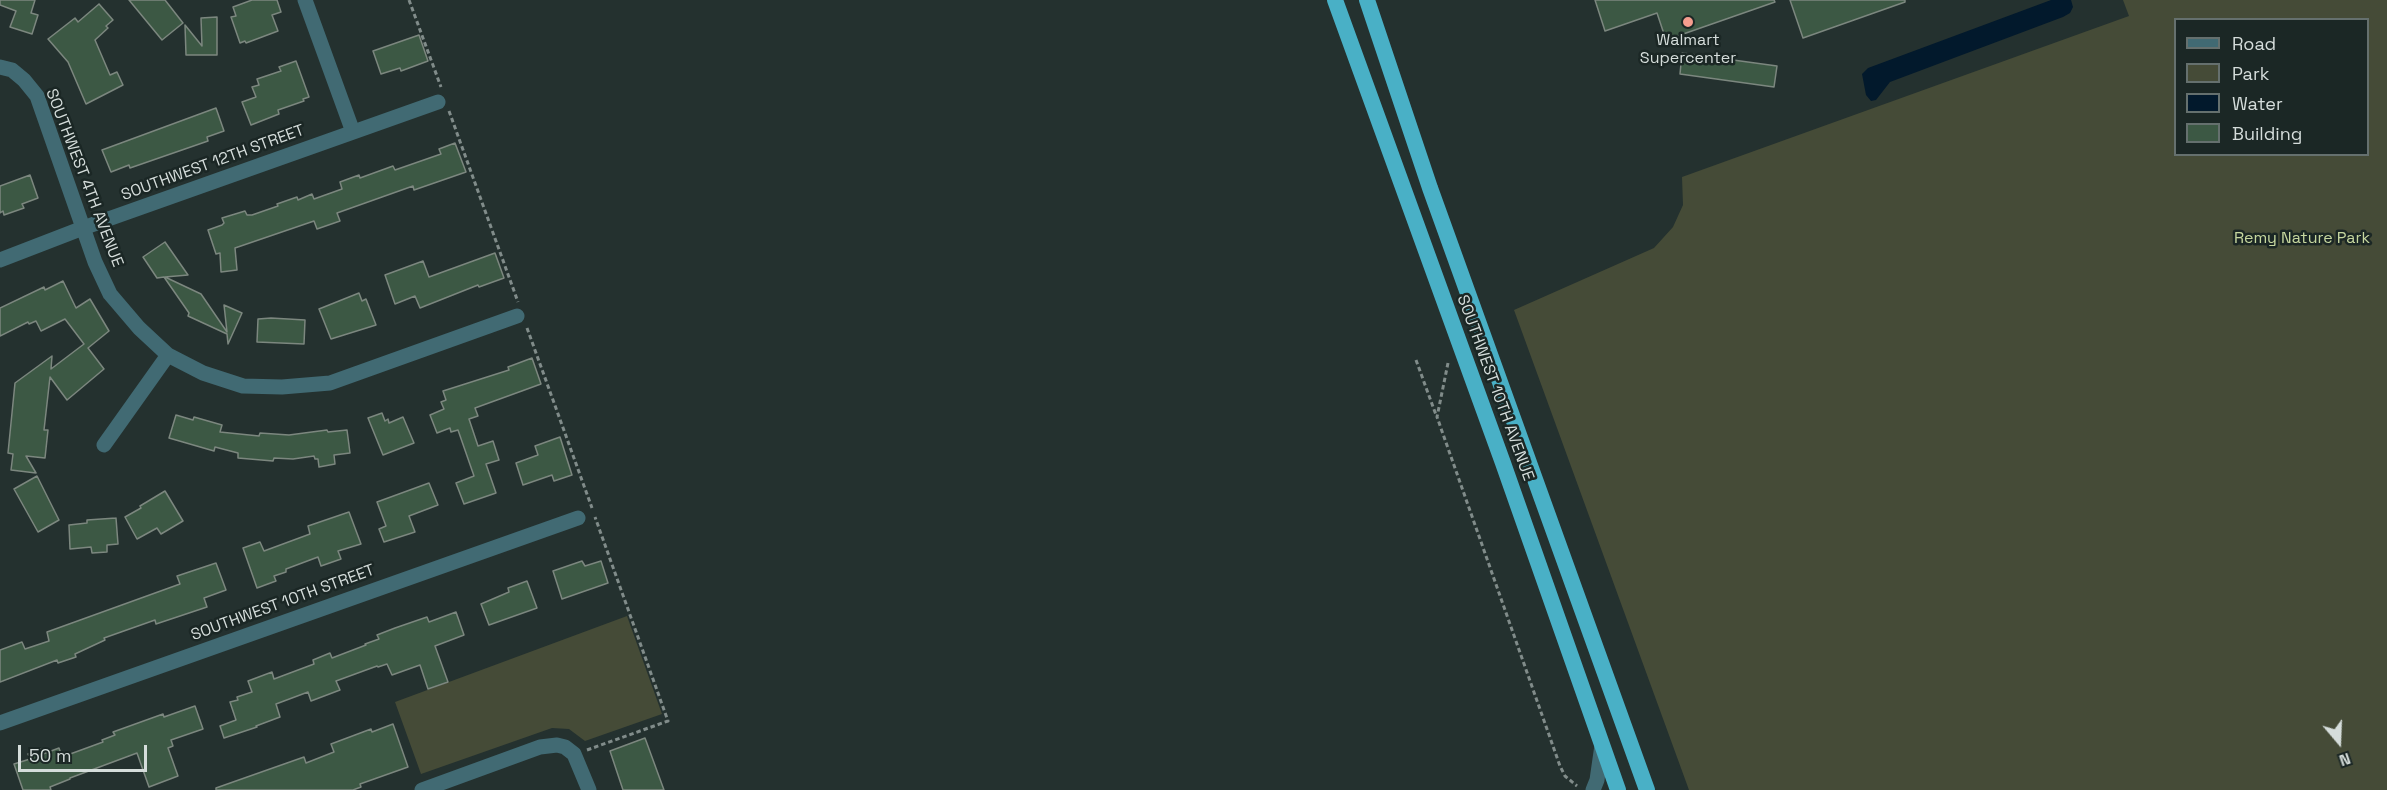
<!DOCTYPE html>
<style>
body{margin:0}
#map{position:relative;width:2387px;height:790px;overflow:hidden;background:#24312f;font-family:"Space Grotesk",sans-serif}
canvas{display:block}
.legend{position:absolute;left:2174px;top:18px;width:195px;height:138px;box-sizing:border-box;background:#1b2725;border:2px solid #65706e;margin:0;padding:8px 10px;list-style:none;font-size:18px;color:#d5dddb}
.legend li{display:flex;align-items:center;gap:12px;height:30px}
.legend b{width:30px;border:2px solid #65706e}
.north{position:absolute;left:2309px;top:712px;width:60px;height:60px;-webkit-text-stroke:4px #1b2725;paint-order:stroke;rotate:161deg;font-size:16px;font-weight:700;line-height:24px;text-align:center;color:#d5dddb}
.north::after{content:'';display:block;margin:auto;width:21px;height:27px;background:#d5dddb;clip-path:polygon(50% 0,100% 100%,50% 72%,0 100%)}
.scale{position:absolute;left:18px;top:745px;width:129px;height:27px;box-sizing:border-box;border:3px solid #d5dddb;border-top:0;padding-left:8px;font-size:18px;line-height:21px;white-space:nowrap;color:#d5dddb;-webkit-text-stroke:4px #1b2725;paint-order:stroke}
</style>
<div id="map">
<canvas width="2387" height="790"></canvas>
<ul class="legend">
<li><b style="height:8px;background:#416a73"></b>Road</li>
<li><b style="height:16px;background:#454b37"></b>Park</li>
<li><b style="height:16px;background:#02192c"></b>Water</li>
<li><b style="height:16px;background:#3c5844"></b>Building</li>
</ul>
<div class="north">N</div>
<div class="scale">50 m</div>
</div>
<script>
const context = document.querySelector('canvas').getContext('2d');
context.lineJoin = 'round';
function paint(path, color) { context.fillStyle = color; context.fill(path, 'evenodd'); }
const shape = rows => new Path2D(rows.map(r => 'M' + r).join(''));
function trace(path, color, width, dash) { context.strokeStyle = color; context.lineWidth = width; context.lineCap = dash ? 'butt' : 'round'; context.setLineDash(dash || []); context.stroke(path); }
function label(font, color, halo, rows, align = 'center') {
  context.font = font + ' "Space Grotesk",sans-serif'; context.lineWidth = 5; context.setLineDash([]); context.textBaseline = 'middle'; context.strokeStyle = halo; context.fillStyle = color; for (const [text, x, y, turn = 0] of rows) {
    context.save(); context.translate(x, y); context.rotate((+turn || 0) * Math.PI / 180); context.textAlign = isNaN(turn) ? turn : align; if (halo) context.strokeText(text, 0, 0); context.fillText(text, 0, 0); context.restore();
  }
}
paint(shape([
 [2123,0,2387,0,2387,790,1689,790,1514,310,1654,248,1673,227,1683,205,1682,177,2129,16],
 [2176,20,2368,20,2368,154,2176,154],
 [627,616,662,714,585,741,569,729,552,728,421,774,395,702]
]), '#454b37');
paint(shape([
 [2051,0,2071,0,2073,7,2070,13,2063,17,1890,82,1876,100,1871,101,1866,95,1862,74,1868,68]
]), '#02192c');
const building = shape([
 [0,0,35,0,31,13,38,15,32,34,10,27,16,11,0,5,0,0],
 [129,0,165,0,183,23,162,40,129,0],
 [252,0,277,0,281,12,272,15,278,31,246,43,245,41,240,43,231,17,236,16,233,7,252,0],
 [1595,0,1774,0,1775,2,1666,40,1657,13,1605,31,1595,0],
 [1790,0,1905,0,1905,2,1803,38,1790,0],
 [99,4,113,20,106,26,108,28,95,40,110,75,117,72,123,85,86,104,68,62,48,39,75,18,78,22,99,4],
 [217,17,217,55,186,55,185,25,202,46,201,18,217,17],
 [419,35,428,61,401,71,400,68,381,74,373,51,419,35],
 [1682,53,1777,66,1774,87,1680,74,1682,53],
 [296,61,309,97,303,99,304,101,278,110,279,114,251,125,242,102,256,97,252,87,259,85,257,79,281,71,279,67,296,61],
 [216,108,224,131,207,137,208,141,130,168,129,165,111,172,102,150,216,108],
 [455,143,466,172,414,190,413,186,337,213,340,221,317,229,314,221,235,248,237,270,221,272,220,253,216,254,208,230,222,225,224,223,222,218,245,211,247,215,252,215,278,206,277,204,297,197,298,200,312,194,314,199,342,189,340,182,359,175,360,178,393,166,395,170,441,154,439,149,455,143],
 [30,175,38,198,22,204,24,208,4,215,3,211,0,213,0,186,30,175],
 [165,242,188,275,165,277,201,294,227,332,224,305,242,313,228,344,227,334,188,316,189,313,164,277,157,278,143,257,165,242],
 [495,253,504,278,479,287,478,285,420,308,415,296,395,304,385,275,423,261,429,277,495,253],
 [63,281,76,308,90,299,109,331,88,348,104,369,67,400,50,377,44,430,48,430,45,458,26,456,36,473,11,470,13,454,8,453,15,383,52,356,51,369,84,344,65,319,41,331,36,321,29,324,28,322,0,336,0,308,44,287,45,290,63,281],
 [359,293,362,301,366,299,376,325,331,339,319,309,359,293],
 [271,318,305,320,304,344,257,342,258,319,271,318],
 [532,358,541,384,475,408,478,416,469,419,478,446,493,441,499,460,486,464,496,493,464,504,456,483,474,476,458,430,451,432,450,428,437,433,430,415,444,409,441,402,446,400,443,391,509,370,508,367,532,358],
 [382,413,385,421,388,419,389,423,403,417,414,443,383,455,368,418,382,413],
 [176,415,193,420,194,417,222,425,220,432,259,436,260,433,289,435,327,430,328,432,347,430,350,453,334,455,335,464,319,467,318,459,315,459,314,456,293,459,274,458,273,461,238,458,238,453,215,447,214,451,169,438,176,415],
 [560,437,572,475,554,481,552,475,523,485,516,463,538,455,535,446,560,437],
 [37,476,59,520,38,532,14,489,37,476],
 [429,483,438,505,409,516,415,532,384,542,379,529,386,526,377,502,429,483],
 [165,491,183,521,161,534,157,528,137,539,125,517,141,508,140,506,165,491],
 [349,512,361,544,338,551,341,559,321,566,318,557,286,569,286,572,274,576,276,581,257,588,243,548,260,542,264,551,310,534,308,526,349,512],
 [116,518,118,544,107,545,107,552,92,553,91,547,70,549,69,525,87,523,87,520,116,518],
 [582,561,585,566,601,561,608,583,562,599,553,571,582,561],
 [216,563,226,590,204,598,207,607,156,624,155,620,104,638,105,640,75,654,76,657,58,663,57,660,0,682,0,650,22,642,25,649,49,641,47,632,180,584,177,576,216,563],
 [527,581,537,608,489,625,481,604,509,592,508,588,527,581],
 [456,612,464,635,435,646,448,682,428,689,420,665,392,675,387,664,378,667,377,666,336,681,340,690,311,701,308,692,276,704,280,717,256,726,257,727,224,738,220,726,236,720,230,702,238,700,237,697,252,692,248,681,272,672,274,679,314,664,313,660,330,653,332,658,366,645,365,644,379,639,377,635,395,628,427,617,429,622,456,612],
 [195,706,203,729,171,740,173,746,168,748,178,776,149,787,137,753,70,778,70,779,50,787,51,790,23,790,14,764,30,759,28,754,41,749,43,754,59,748,62,757,103,742,102,740,115,735,113,732,163,714,164,717,195,706],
 [393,724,408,767,360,784,361,787,353,790,216,790,216,788,304,757,306,763,334,752,331,744,371,729,372,732,393,724],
 [645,738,664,790,623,790,610,751,645,738]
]);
paint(building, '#3c5844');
trace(building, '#7c877f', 1.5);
trace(shape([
 [409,0,441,87],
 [449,111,518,302],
 [527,328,592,508],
 [1416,360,1436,415],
 [1448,363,1437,417,1560,766,1565,776,1577,786],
 [587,750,668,721,595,517]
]), '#818c8a', 3, [4.5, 3]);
trace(shape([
 [305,0,353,132],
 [0,67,12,70,24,80,37,96,95,262,110,294,139,328,168,355,203,373,243,386,282,387,330,383,517,316],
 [0,260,83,228,438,102],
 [104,445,168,355],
 [0,723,578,518],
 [422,790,540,747,557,745,565,747,574,754,589,790]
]), '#416a73', 15);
trace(shape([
 [1593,790,1597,780,1602,745]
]), '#416a73', 15);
trace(shape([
 [1335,0,1503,463,1618,790],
 [1367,0,1430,188,1647,790]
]), '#49b0c6', 16);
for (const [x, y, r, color] of [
 [1688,22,6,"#f59d8e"]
]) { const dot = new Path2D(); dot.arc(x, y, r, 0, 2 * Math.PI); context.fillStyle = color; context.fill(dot); trace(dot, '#1b2725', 2); }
label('16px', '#d5dddb', '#1b2725', [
 ["Walmart",1688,41],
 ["Supercenter",1688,59]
]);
label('16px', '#d5dddb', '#1b2725', [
 ["SOUTHWEST 12TH STREET",213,163,-20],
 ["SOUTHWEST 4TH AVENUE",84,178,69],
 ["SOUTHWEST 10TH AVENUE",1495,388,70],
 ["SOUTHWEST 10TH STREET",283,603,-20]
]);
label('16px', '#c6d79f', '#1b2725', [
 ["Remy Nature Park",2302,239]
]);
</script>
